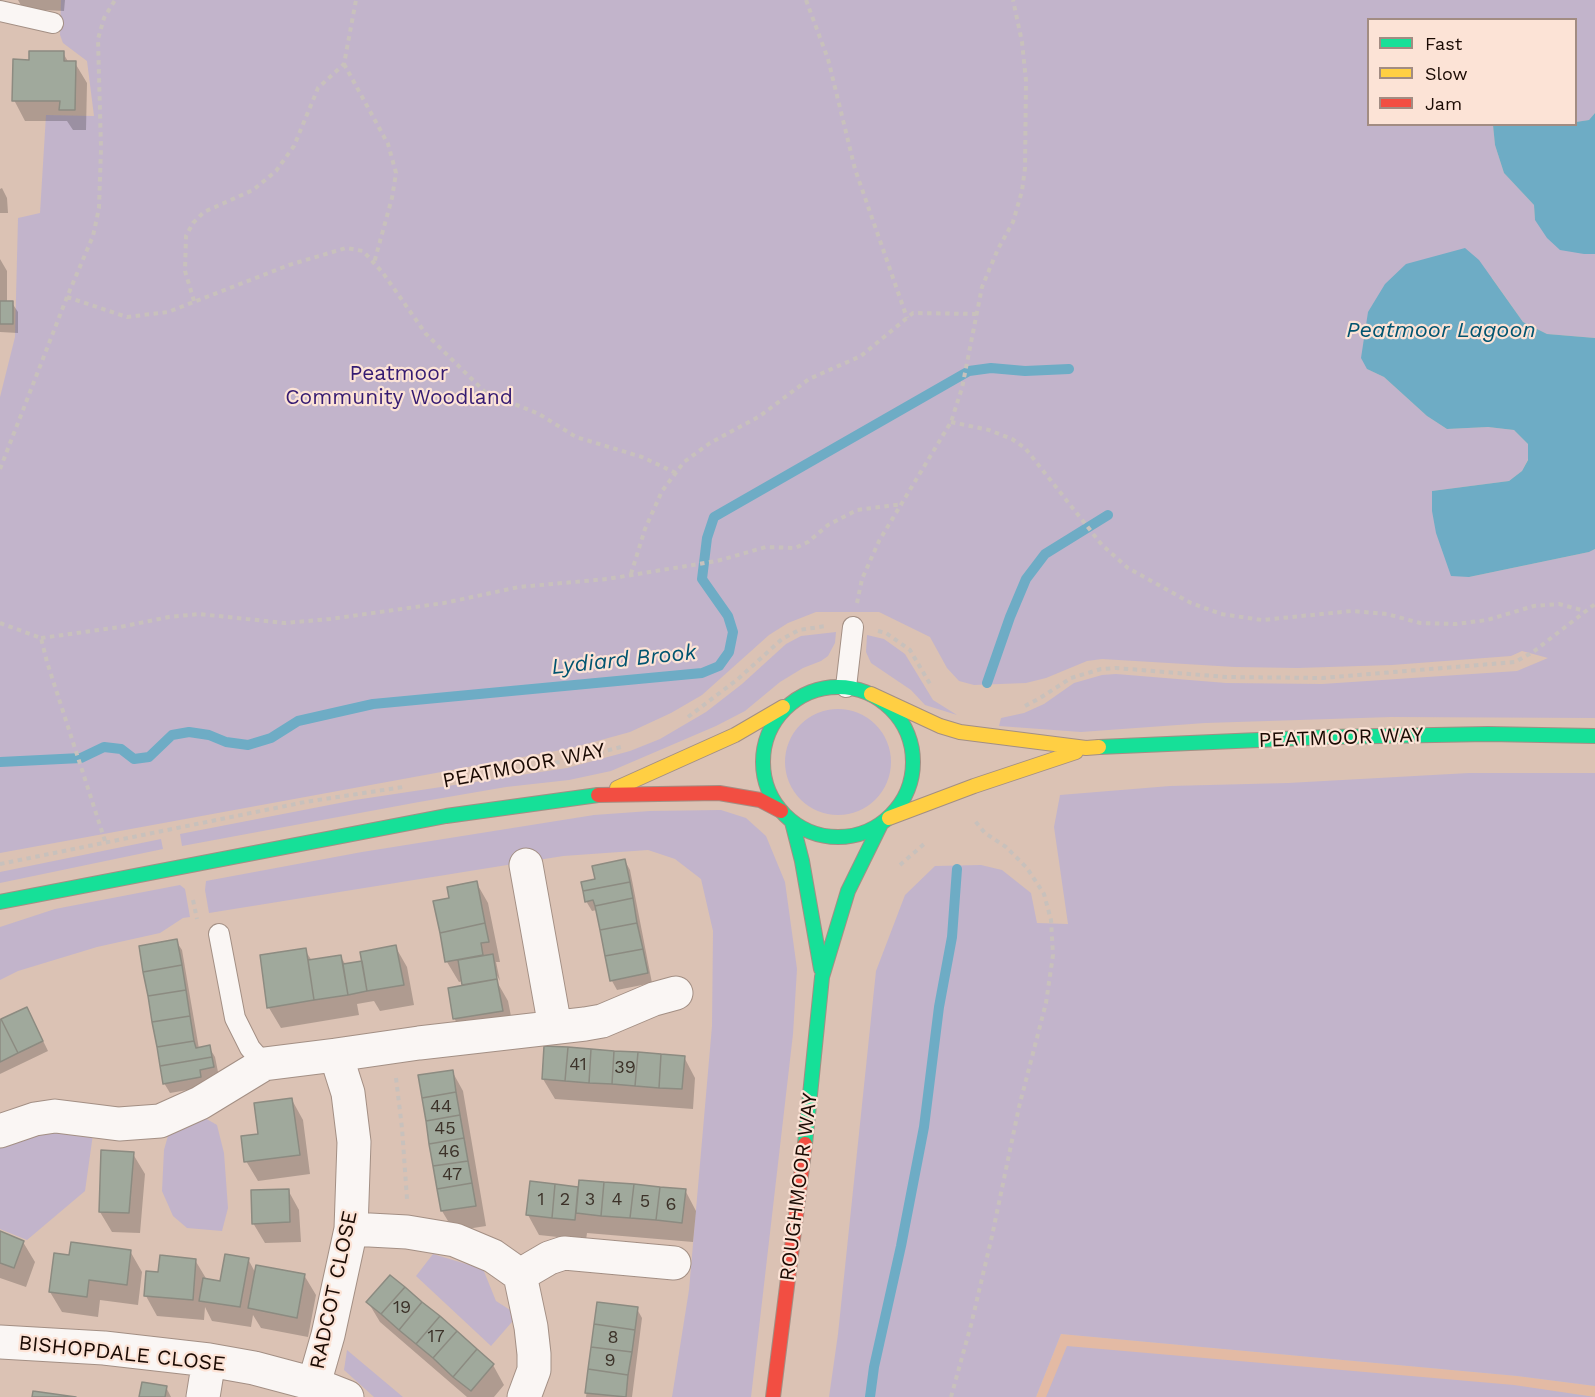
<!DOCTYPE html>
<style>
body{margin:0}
#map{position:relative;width:1595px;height:1397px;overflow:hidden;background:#dbc2b4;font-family:"Work Sans",sans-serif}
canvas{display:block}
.legend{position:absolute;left:1367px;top:18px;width:210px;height:108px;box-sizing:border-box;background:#fce3d6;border:2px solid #a28c82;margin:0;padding:8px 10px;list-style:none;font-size:18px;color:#1a0a03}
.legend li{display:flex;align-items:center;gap:12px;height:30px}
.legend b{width:30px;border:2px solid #a28c82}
</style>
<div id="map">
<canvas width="1595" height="1397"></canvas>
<ul class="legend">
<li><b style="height:8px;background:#16e098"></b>Fast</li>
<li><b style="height:8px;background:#ffcf43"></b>Slow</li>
<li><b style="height:8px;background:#f24e42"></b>Jam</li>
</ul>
</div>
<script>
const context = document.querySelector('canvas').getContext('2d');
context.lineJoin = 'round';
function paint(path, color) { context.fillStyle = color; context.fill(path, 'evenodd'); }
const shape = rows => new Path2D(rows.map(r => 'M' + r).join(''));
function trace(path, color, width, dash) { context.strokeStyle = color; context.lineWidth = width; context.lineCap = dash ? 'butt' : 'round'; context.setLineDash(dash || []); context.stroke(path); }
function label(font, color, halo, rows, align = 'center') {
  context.font = font + ' "Work Sans",sans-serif'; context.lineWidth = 4.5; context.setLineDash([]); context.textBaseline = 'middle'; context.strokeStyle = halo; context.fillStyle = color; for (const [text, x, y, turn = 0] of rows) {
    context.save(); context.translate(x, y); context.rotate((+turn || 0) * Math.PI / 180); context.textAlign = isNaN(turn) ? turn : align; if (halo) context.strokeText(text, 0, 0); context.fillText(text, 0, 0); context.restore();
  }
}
paint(shape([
 [1061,1334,1517,1376,1595,1386,1595,1397,1036,1397]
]), '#e3baa4');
paint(shape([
 [61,0,1595,0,1595,113,1589,120,1576,122,1576,20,1368,20,1368,124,1493,125,1495,145,1504,173,1534,205,1535,220,1584,254,1595,254,1595,338,1547,334,1523,322,1492,278,1367,369,1384,377,1427,416,1447,429,1488,427,1514,430,1528,444,1528,459,1522,471,1509,481,1432,491,1469,577,1589,552,1595,549,1595,718,1391,717,1205,723,1081,732,999,726,1001,718,1024,713,1044,704,1074,683,1102,675,1116,674,1226,683,1322,684,1517,671,1548,658,1522,651,1511,656,1392,665,1297,668,1235,667,1102,659,1087,661,1046,678,1026,683,974,685,959,681,947,668,930,637,879,612,816,612,788,623,769,635,702,695,671,713,630,732,572,748,0,853,0,397,15,337,18,218,40,213,46,115,94,116,87,61,63,43,60,35],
 [836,632,835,643,828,656,821,661,803,668,780,682,745,711,716,726,611,771,569,780,506,787,419,802,182,846,180,834,355,800,567,768,630,751,660,739,706,712,742,684,786,644,801,636],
 [867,635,884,639,905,654,933,700,957,715,925,705,911,690,871,663,866,652],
 '785 762a53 53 0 1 1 106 0a53 53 0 1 1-106 0Z',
 [1469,773,1595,773,1595,1386,1517,1376,1061,1334,1036,1397,829,1397,838,1334,876,971,905,895,935,866,981,865,1002,870,1031,893,1037,923,1068,924,1054,827,1060,795,1170,786,1288,783],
 [721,810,746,818,766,836,785,882,797,969,793,1034,751,1397,672,1397,689,1290,712,1026,713,931,701,879,675,859,648,850,563,856,209,913,205,890,206,881,362,852,594,815,650,811],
 [161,839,163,849,0,883,0,872],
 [180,885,185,889,190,917,183,918,160,933,97,947,18,971,0,980,0,927,55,909],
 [191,1110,217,1125,224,1153,228,1208,222,1231,187,1228,173,1216,162,1191,164,1150,171,1125],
 [94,1127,85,1191,27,1240,0,1229,0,1147,48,1132],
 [433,1254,483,1269,496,1301,518,1315,491,1346,416,1276],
 [1067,1346,1514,1385,1595,1397,1046,1397],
 [347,1350,403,1397,374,1397,344,1370]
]), '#c2b4cb');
paint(shape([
 [1595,113,1595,254,1584,254,1560,250,1547,238,1535,220,1534,205,1504,173,1495,145,1493,125,1576,124,1576,122,1589,120],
 [1465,248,1479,260,1523,322,1547,334,1595,338,1595,549,1589,552,1469,577,1451,576,1436,533,1432,511,1432,491,1509,481,1522,471,1528,460,1528,444,1514,430,1488,427,1447,429,1427,416,1384,377,1367,369,1361,358,1368,312,1385,284,1406,264]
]), '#6eacc5');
paint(shape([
 [18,0,65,0,64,11,23,9],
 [63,53,69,63,75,63,87,83,86,130,73,130,67,121,25,121,14,100,30,61],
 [2,188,7,198,8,213,0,213,0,189],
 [0,259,7,271,7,303,12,303,18,312,18,333,0,332],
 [625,861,630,870,652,983,617,990,612,981,597,910,592,911,586,901,597,880],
 [476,882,488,903,500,962,496,962,500,981,495,972,492,973,508,1001,514,1031,466,1038,454,1018,464,986,463,981,459,982,447,962,435,902,451,899],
 [176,941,182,950,199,1049,209,1047,215,1057,219,1077,204,1080,205,1087,170,1093,164,1083],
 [395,946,407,967,414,1005,380,1011,374,1001,357,1004,359,1015,281,1028,269,1008,261,956,305,950,312,961,340,956,346,965,364,969],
 [32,1018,48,1051,0,1074,0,1022],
 [684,1057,695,1078,693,1109,555,1099,543,1079],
 [452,1071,463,1091,486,1226,454,1231,442,1211],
 [292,1100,303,1120,310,1174,258,1181,246,1161,259,1135],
 [133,1154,145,1174,140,1233,112,1232,100,1212],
 [531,1183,579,1188,685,1190,696,1211,693,1242,587,1233,586,1240,539,1235,528,1215],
 [288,1190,299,1210,301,1242,265,1243,253,1223],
 [0,1233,23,1242,35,1262,26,1287,0,1278],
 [130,1251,142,1272,138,1305,100,1300,98,1317,62,1312,50,1292,70,1257],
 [248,1259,256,1274,304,1275,316,1295,308,1337,261,1328,253,1315,251,1327,212,1321,205,1307,204,1320,157,1316,146,1296,160,1274,195,1260,207,1280,221,1282],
 [368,1302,493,1365,504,1385,494,1397,467,1397,380,1322],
 [598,1304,637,1309,642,1318,632,1397,586,1397],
 [166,1387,171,1397,141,1397]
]), '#0003');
trace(shape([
 [987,683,1010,617,1026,579,1045,554,1108,515],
 [0,762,81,758,104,747,121,749,134,759,149,757,172,735,189,732,209,735,226,742,248,745,271,738,298,721,373,704,702,673,719,666,729,652,733,632,728,616,702,579,707,538,714,517,969,371,991,368,1025,371,1069,369],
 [870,1397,874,1367,901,1246,924,1127,939,1007,952,937,957,869]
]), '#6eacc5', 10);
const building = shape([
 [29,51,64,51,64,61,76,61,75,110,59,110,60,101,12,101,13,59,29,60,29,51],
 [0,301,13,301,13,324,0,324,0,301],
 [625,859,630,882,583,891,581,882,595,879,592,866,625,859],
 [477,881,485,923,440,933,433,901,449,898,447,887,477,881],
 [630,882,633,898,595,906,593,900,585,902,583,891,630,882],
 [633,898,637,923,600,930,595,906,633,898],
 [485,923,489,942,481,943,483,955,445,962,440,933,485,923],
 [637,923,643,949,605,956,600,930,637,923],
 [177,939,182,965,143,972,139,946,177,939],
 [396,945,404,985,367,991,360,952,396,945],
 [306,948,314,1000,267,1008,260,955,306,948],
 [643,949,648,973,610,981,605,956,643,949],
 [493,954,497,979,462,985,458,960,493,954],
 [341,955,348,995,314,1000,308,960,341,955],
 [362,961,367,991,348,995,343,964,362,961],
 [182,965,186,990,148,996,143,972,182,965],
 [497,979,503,1011,453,1019,448,988,497,979],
 [186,990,190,1016,152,1022,148,996,186,990],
 [27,1007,43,1041,18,1053,1,1019,27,1007],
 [190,1016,194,1041,157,1047,152,1022,190,1016],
 [1,1019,18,1053,0,1062,0,1020,1,1019],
 [194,1041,196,1048,210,1045,212,1057,160,1066,157,1047,194,1041],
 [544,1046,568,1047,565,1081,542,1079,544,1046],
 [568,1047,591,1049,589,1083,565,1081,568,1047],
 [591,1049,614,1051,612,1084,589,1083,591,1049],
 [614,1051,638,1052,635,1086,612,1084,614,1051],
 [638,1052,661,1054,659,1088,635,1086,638,1052],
 [661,1054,685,1056,682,1089,659,1088,661,1054],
 [212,1057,214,1067,200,1070,201,1077,163,1084,160,1066,212,1057],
 [453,1070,456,1092,422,1098,418,1075,453,1070],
 [456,1092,460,1115,426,1121,422,1098,456,1092],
 [292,1098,300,1155,244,1162,241,1136,258,1134,254,1103,292,1098],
 [460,1115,464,1138,429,1144,426,1121,460,1115],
 [464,1138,468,1161,433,1166,429,1144,464,1138],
 [101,1150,134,1152,129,1213,99,1212,101,1150],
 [468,1161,472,1183,437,1189,433,1166,468,1161],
 [579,1180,604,1182,601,1216,576,1213,579,1180],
 [530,1181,555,1184,552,1218,526,1215,530,1181],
 [604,1182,634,1184,630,1218,601,1216,604,1182],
 [472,1183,476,1206,441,1211,437,1189,472,1183],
 [555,1184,578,1187,575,1220,552,1218,555,1184],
 [634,1184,660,1187,656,1220,630,1218,634,1184],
 [660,1187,686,1189,682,1223,656,1220,660,1187],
 [289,1189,290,1222,252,1224,251,1190,289,1189],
 [0,1231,24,1241,14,1268,0,1263,0,1231],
 [71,1242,131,1250,127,1285,89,1280,87,1297,49,1292,54,1253,69,1255,71,1242],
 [225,1254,249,1258,240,1307,199,1301,203,1278,220,1281,225,1254],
 [160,1255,196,1259,193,1300,144,1296,146,1271,158,1272,160,1255],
 [256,1265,305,1274,297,1318,248,1308,256,1265],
 [390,1275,405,1287,381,1314,366,1302,390,1275],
 [405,1287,422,1302,399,1330,381,1314,405,1287],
 [422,1302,440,1316,416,1344,399,1330,422,1302],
 [597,1302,638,1307,635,1330,594,1324,597,1302],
 [440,1316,457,1331,433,1358,416,1344,440,1316],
 [594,1324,635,1330,632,1352,591,1347,594,1324],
 [457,1331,477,1349,453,1377,433,1358,457,1331],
 [591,1347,632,1352,628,1375,588,1369,591,1347],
 [477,1349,494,1364,471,1391,453,1377,477,1349],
 [588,1369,628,1375,626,1397,585,1393,588,1369],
 [142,1382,167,1386,165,1397,139,1397,142,1382],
 [33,1391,76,1397,32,1397,33,1391]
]);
paint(building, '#a0a99c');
trace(building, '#8c8b81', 1.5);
const lane = shape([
 [0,11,53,23],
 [846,687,853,627],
 [219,934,235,1018,250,1048,264,1064]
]);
const street = shape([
 [526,865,555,1027],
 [336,1055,419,1043,585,1024,602,1021,654,999,676,993],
 [0,1131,35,1119,55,1116,119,1124,160,1121,200,1103,264,1064,336,1055,348,1093,354,1142,351,1229,328,1335,314,1384],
 [351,1229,407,1232,455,1240,493,1256,520,1275,549,1258,564,1253,674,1263],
 [520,1275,531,1327,534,1354,534,1370,524,1397],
 [0,1342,104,1348,209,1360,254,1368,314,1384,347,1397],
 [203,1397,209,1360]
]);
const fast = shape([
 '763 762a75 75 0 1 1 150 0a75 75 0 1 1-150 0Z',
 [1099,747,1327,737,1488,734,1595,736],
 [792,822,802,861,821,969],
 [0,902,446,816,598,795],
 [805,1144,822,977,848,891,881,824]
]);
const slow = shape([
 [871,694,940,726,960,732,1086,748,1099,747],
 [617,788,735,735,783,707],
 [889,818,974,786,1076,752]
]);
const jam = shape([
 [598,795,719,793,760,800,781,811],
 [773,1397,805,1144]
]);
trace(lane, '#a38f84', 22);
trace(street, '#a38f84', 35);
trace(fast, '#a38f84', 16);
trace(slow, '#a38f84', 16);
trace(jam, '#a38f84', 16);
trace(shape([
 [806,0,828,59,855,169,907,318],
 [344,64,388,144,396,173,392,198,374,263],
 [67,297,127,317,168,312,289,265,346,248,363,251,383,273,426,334,485,392,539,414,576,437,642,457,676,473],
 [194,301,185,271,186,236,193,223,204,212,253,190,276,171,294,146,318,88,344,64,356,0],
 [951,422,989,430,1012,439,1025,448,1102,545,1128,568,1191,603,1221,614,1262,620,1352,611,1387,614,1420,623,1456,624,1487,620,1534,606,1559,604,1585,611],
 [0,469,67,297,93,236,99,208,101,148,98,39,104,18,115,0],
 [631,574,645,529,662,491,684,462,710,443,760,416,809,379,861,356,913,313,976,314],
 [857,603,862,579,879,541,951,422,962,388,982,287,998,249,1013,222,1022,191,1025,168,1026,81,1022,42,1013,0],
 [0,623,41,638,47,662,106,844],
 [878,631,886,633,910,650,930,684],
 [41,638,120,627,169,617,199,614,285,623,330,619,444,603,519,587,607,579,717,561,766,547,795,548,808,542,828,525,857,510,903,504],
 [1025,706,1040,698,1071,678,1101,669,1116,668,1226,677,1322,678,1515,662,1533,652,1595,604],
 [688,717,738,679,782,639,799,630,826,626],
 [502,772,566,761,621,747],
 [0,864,305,802,403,787],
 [900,865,924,844],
 [193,900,197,919],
 [396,1078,402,1128,407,1199],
 [951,1397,971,1325,992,1236,1019,1107,1046,1003,1053,955,1051,920,1044,894,1027,868,1006,847,985,833,975,821]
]), '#c8c1bc', 4, [4.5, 4.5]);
trace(lane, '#faf6f4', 20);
trace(street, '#faf6f4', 33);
trace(fast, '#16e098', 14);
trace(slow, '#ffcf43', 14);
trace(jam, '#f24e42', 14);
label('18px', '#3c3229', null, [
 ["41",578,1065],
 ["39",625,1068],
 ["44",441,1107],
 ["45",445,1129],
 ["46",449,1152],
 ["47",452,1175],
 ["1",541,1200],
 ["2",565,1200],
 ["3",590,1200],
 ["4",617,1200],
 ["5",645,1202],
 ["6",671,1205],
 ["19",402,1308],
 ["17",436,1337],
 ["8",613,1338],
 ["9",610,1361]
]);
label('21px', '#351b72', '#fce3d6', [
 ["Peatmoor",399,374],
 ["Community Woodland",399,398]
]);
label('21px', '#1a0a03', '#fce3d6', [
 ["PEATMOOR WAY",1341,738,-2],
 ["PEATMOOR WAY",524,766,-11],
 ["ROUGHMOOR WAY",799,1187,-83],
 ["RADCOT CLOSE",334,1290,-78],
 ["BISHOPDALE CLOSE",122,1354,6]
]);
label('italic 22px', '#005470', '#fce3d6', [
 ["Peatmoor Lagoon",1441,331],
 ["Lydiard Brook",624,660,-6]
]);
</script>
